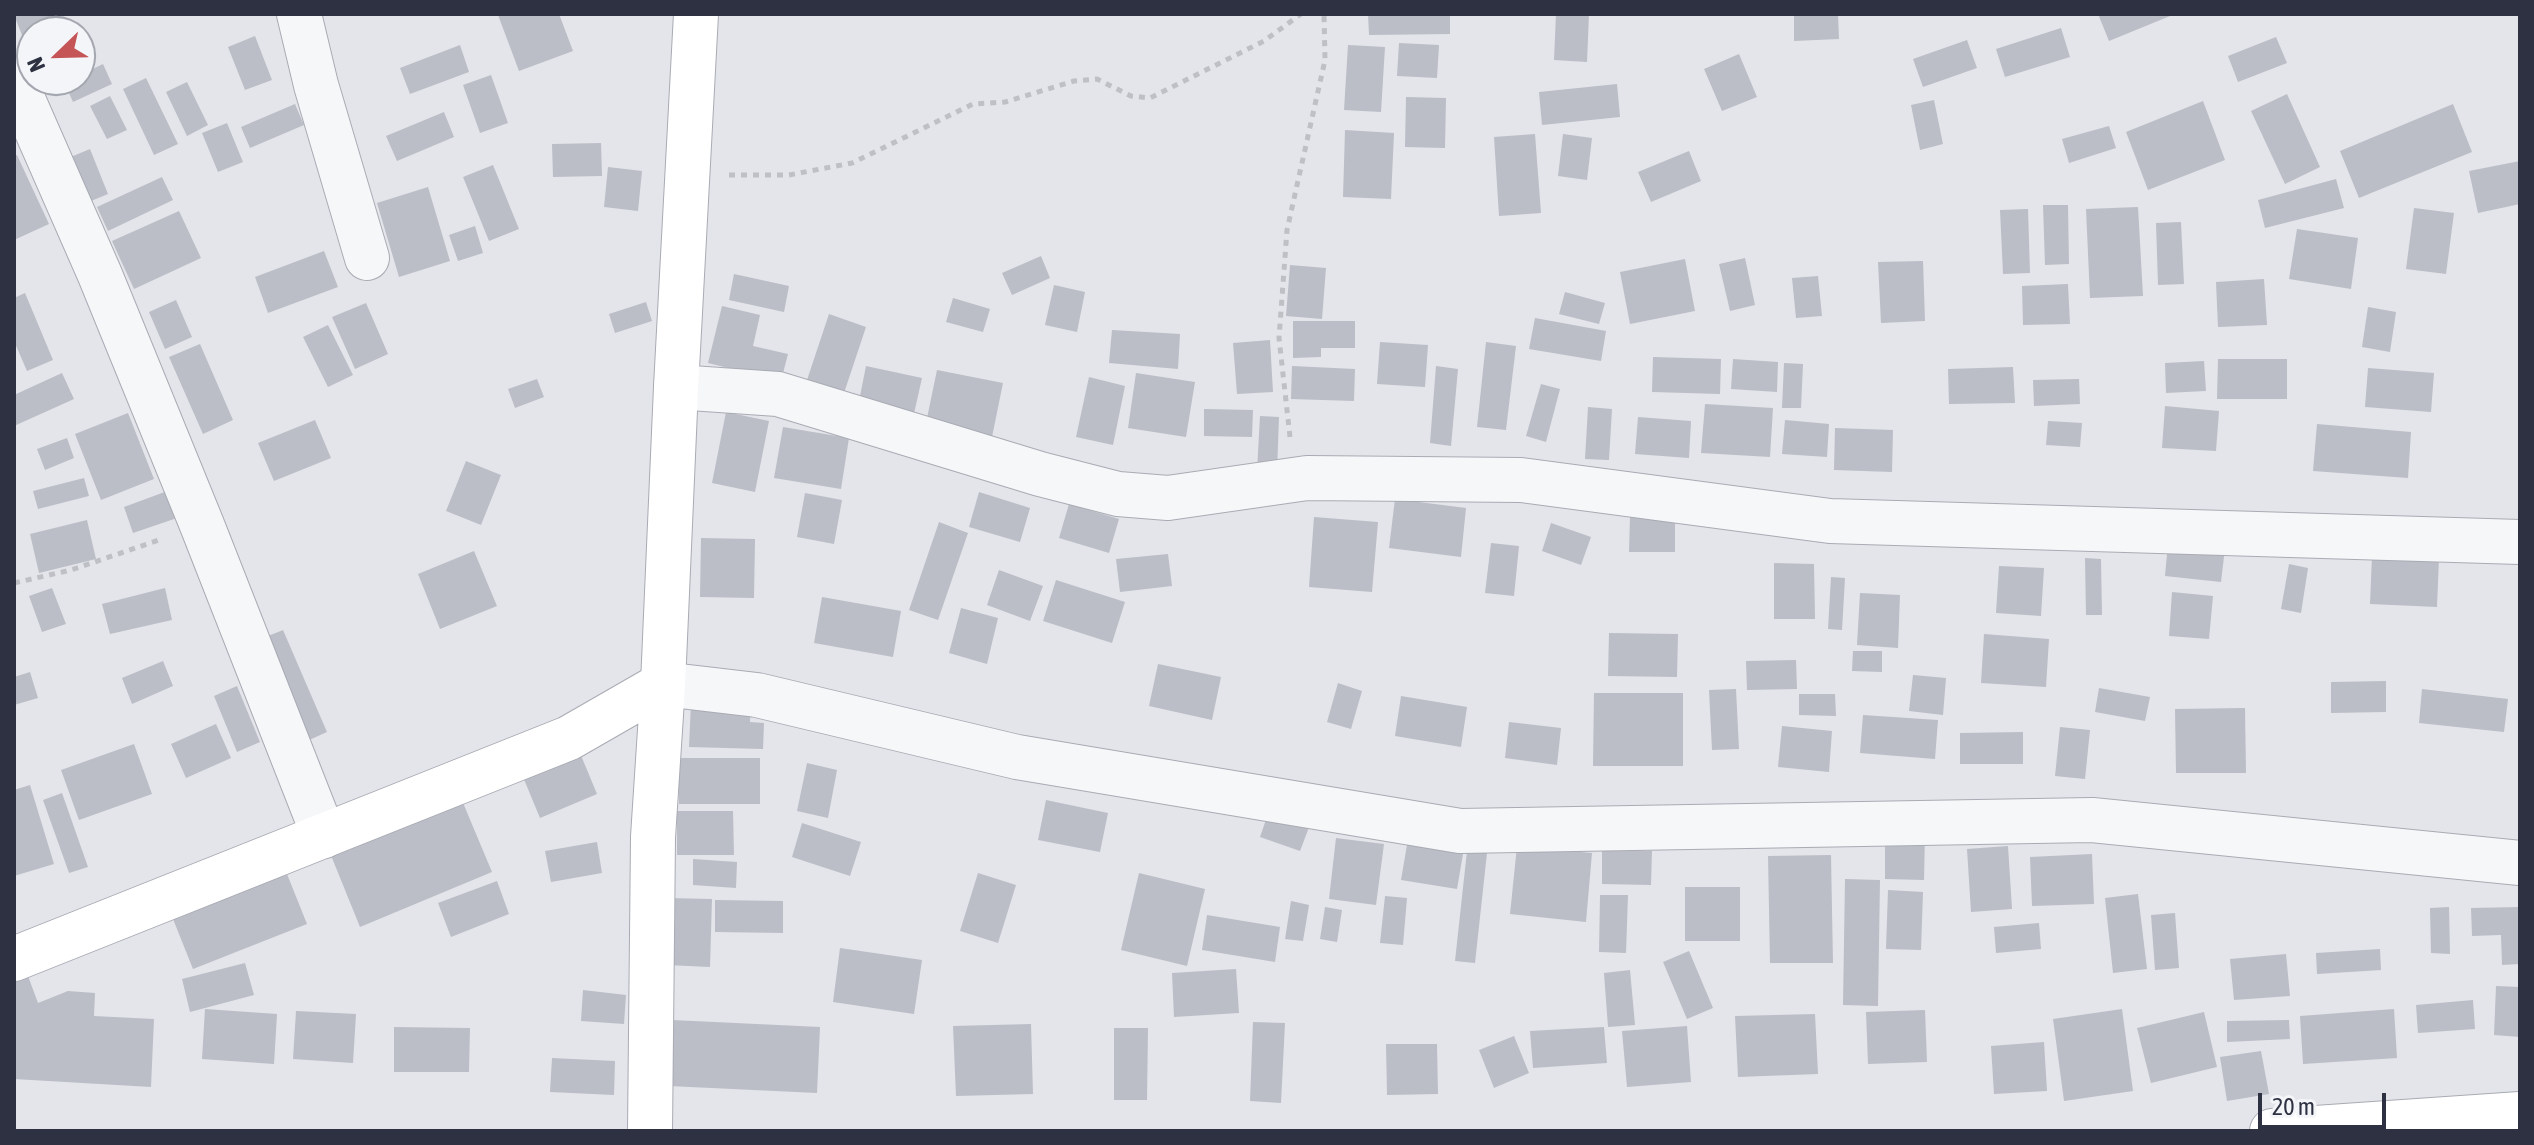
<!DOCTYPE html>
<style>
body{margin:0}
#map{position:relative;width:2534px;height:1145px;overflow:hidden;background:#e4e5ea;font-family:"Asap Condensed",sans-serif}
canvas{display:block}
.frame{position:absolute;inset:0;border:16px solid #2d3141;pointer-events:none}
.north{position:absolute;left:16px;top:16px;width:80px;height:80px;box-sizing:border-box;background:#f3f5f8;border:2px solid #a4a7af;border-radius:50%;rotate:247deg;font-size:22px;font-weight:700;line-height:32px;text-align:center;color:#2d3141}
.north::after{content:'';display:block;margin:auto;width:28px;height:36px;background:#c45455;clip-path:polygon(50% 0,100% 100%,50% 72%,0 100%)}
.scale{position:absolute;left:2258px;top:1093px;width:128px;height:36px;box-sizing:border-box;border:4px solid #2d3141;border-top:0;padding-left:10px;font-size:24px;line-height:28px;white-space:nowrap;color:#2d3141;-webkit-text-stroke:6px #f3f5f8;paint-order:stroke}
</style>
<div id="map">
<canvas width="2534" height="1145"></canvas>
<div class="frame"></div>
<div class="north">N</div>
<div class="scale">20 m</div>
</div>
<script>
const context = document.querySelector('canvas').getContext('2d');
context.lineJoin = 'round';
function paint(path, color) { context.fillStyle = color; context.fill(path, 'evenodd'); }
const shape = rows => new Path2D(rows.map(r => 'M' + r).join(''));
function trace(path, color, width, dash) { context.strokeStyle = color; context.lineWidth = width; context.lineCap = dash ? 'butt' : 'round'; context.setLineDash(dash || []); context.stroke(path); }
paint(shape([
 [56,14,64,32,32,32,32,60,14,15],
 [501,14,559,14,573,51,519,71,498,15],
 [1368,14,1450,14,1450,34,1369,35],
 [1556,14,1589,14,1587,62,1554,60],
 [1794,14,1838,14,1839,39,1794,41],
 [2098,14,2175,14,2109,41],
 [2061,28,2070,57,2005,77,1996,49],
 [255,36,272,80,245,90,228,47],
 [2276,37,2287,63,2238,82,2228,56],
 [1967,40,1977,68,1923,87,1913,59],
 [1399,43,1439,45,1437,78,1397,76],
 [460,45,469,72,410,94,400,68],
 [1348,45,1385,47,1381,112,1344,110],
 [1739,54,1757,97,1722,111,1704,69],
 [103,64,112,84,73,102,64,82,80,80,80,75],
 [491,75,508,123,480,133,463,85],
 [146,78,178,144,154,155,123,89],
 [187,82,208,125,187,136,166,92],
 [1617,84,1620,117,1542,125,1539,92],
 [2287,94,2320,167,2285,184,2251,111],
 [110,96,127,130,107,139,90,106],
 [1406,97,1446,98,1445,148,1405,147],
 [1934,100,1943,144,1920,150,1911,105],
 [2203,101,2225,160,2148,190,2126,132],
 [295,104,304,125,250,148,241,127],
 [2453,104,2472,152,2359,198,2340,151],
 [444,112,454,137,397,161,386,136],
 [227,123,243,162,218,172,202,133],
 [2109,126,2116,148,2069,163,2062,139],
 [1345,130,1394,133,1391,199,1343,197],
 [1535,134,1541,213,1499,216,1494,137],
 [1563,134,1592,138,1587,180,1558,176],
 [601,143,602,176,553,177,552,144],
 [90,149,108,194,79,206,61,161],
 [1689,151,1701,181,1651,202,1638,172],
 [17,155,49,224,14,240,14,156],
 [2520,161,2520,204,2478,213,2469,171],
 [493,165,519,229,489,241,463,177],
 [608,167,642,171,638,211,604,207],
 [162,177,173,200,108,231,97,207],
 [2336,179,2344,208,2265,228,2258,200],
 [428,187,450,261,399,277,377,203],
 [2043,205,2068,205,2069,264,2045,265],
 [2138,207,2143,296,2090,298,2086,209],
 [2414,208,2454,213,2446,274,2406,269],
 [2028,209,2030,273,2003,274,2000,210],
 [179,211,201,258,134,289,112,241],
 [2181,222,2184,284,2158,285,2156,223],
 [475,226,483,253,458,261,449,235],
 [2297,229,2358,238,2351,289,2289,279],
 [324,251,338,287,268,313,255,277],
 [1041,256,1050,278,1012,295,1002,273],
 [1745,258,1755,305,1730,311,1719,264],
 [1685,259,1695,311,1630,324,1620,272],
 [1923,261,1925,321,1881,323,1878,262],
 [1290,265,1326,268,1322,319,1286,316],
 [734,274,789,286,784,312,729,300],
 [1818,276,1822,316,1796,318,1792,278],
 [2264,279,2267,325,2218,327,2216,282],
 [2068,284,2070,324,2023,325,2022,286],
 [1054,285,1085,292,1077,332,1045,325],
 [1565,292,1605,303,1599,324,1559,314],
 [25,293,53,360,27,371,14,341,14,298],
 [953,298,990,309,983,332,946,322],
 [176,300,192,337,165,349,149,312],
 [646,302,652,321,615,333,609,314],
 [366,303,388,354,355,369,332,317],
 [722,306,760,315,753,346,788,354,781,381,708,363],
 [2368,307,2396,312,2390,352,2362,347],
 [829,314,866,327,844,393,807,380],
 [1535,318,1606,331,1601,361,1529,349],
 [1293,321,1355,321,1355,348,1321,348,1321,357,1293,358],
 [328,325,353,375,328,387,303,337],
 [1112,330,1180,334,1178,369,1109,363],
 [1270,340,1273,392,1237,394,1233,343],
 [1380,342,1428,345,1425,387,1377,384],
 [1486,342,1516,346,1506,430,1477,427],
 [200,344,233,420,203,434,169,357],
 [1653,357,1721,359,1720,394,1652,392],
 [1733,359,1778,362,1777,392,1731,389],
 [2218,359,2287,359,2287,399,2217,399],
 [2204,361,2206,391,2166,393,2165,363],
 [1784,363,1803,364,1801,408,1782,408],
 [866,366,922,378,913,418,858,406],
 [1292,366,1355,369,1354,401,1291,399],
 [1436,366,1458,369,1451,446,1430,443],
 [2013,367,2015,403,1949,404,1948,369],
 [2368,368,2434,373,2431,412,2365,407],
 [937,370,1003,383,992,437,926,423],
 [62,373,74,399,14,426,14,395],
 [1136,373,1195,382,1186,437,1128,428],
 [1089,377,1125,386,1113,445,1076,437],
 [537,379,544,397,515,408,508,389],
 [2079,379,2080,404,2034,406,2033,380],
 [1541,384,1560,389,1546,442,1526,436],
 [1705,404,1773,408,1770,457,1701,453],
 [2165,406,2219,411,2216,451,2162,448],
 [1588,407,1612,409,1609,460,1585,459],
 [1204,409,1253,410,1252,437,1204,436],
 [726,412,769,421,755,492,712,483],
 [128,413,154,479,101,500,75,434],
 [1260,416,1279,417,1277,472,1257,471],
 [1638,417,1691,421,1689,458,1635,454],
 [315,420,331,458,274,481,258,443],
 [1785,420,1829,424,1827,457,1782,454],
 [2048,421,2082,423,2080,447,2046,445],
 [2317,424,2411,432,2408,478,2313,471],
 [783,427,849,438,841,489,774,478],
 [1835,428,1893,430,1892,472,1834,470],
 [67,438,74,458,45,470,37,449],
 [466,461,501,475,481,525,446,511],
 [84,478,89,496,38,509,33,491],
 [170,490,180,517,133,533,124,507],
 [979,492,1030,508,1020,542,969,527],
 [805,493,842,500,834,544,797,537],
 [1395,499,1466,508,1461,557,1389,548],
 [1069,504,1119,519,1109,553,1059,538],
 [1630,516,1675,516,1675,552,1629,552],
 [1314,517,1378,522,1372,592,1309,587],
 [87,520,96,559,39,573,30,534],
 [939,522,968,533,938,620,909,610],
 [1551,523,1591,537,1581,565,1542,551],
 [701,538,755,539,754,598,700,597],
 [1491,543,1519,546,1514,596,1485,593],
 [2168,543,2225,548,2221,582,2165,576],
 [474,551,497,606,440,629,418,574],
 [1168,554,1172,586,1120,592,1116,559],
 [2372,555,2439,558,2437,607,2370,604],
 [2085,558,2101,559,2102,615,2086,615],
 [1774,563,1814,564,1815,619,1774,619],
 [2289,564,2308,568,2301,613,2281,609],
 [1999,566,2044,568,2041,616,1996,613],
 [999,570,1043,586,1030,621,987,605],
 [1831,577,1845,578,1842,630,1828,629],
 [1056,580,1125,602,1112,643,1043,621],
 [52,588,66,624,42,632,29,596],
 [165,588,172,620,110,634,102,604],
 [2172,592,2213,596,2209,639,2169,636],
 [1860,593,1900,595,1898,648,1857,645],
 [822,597,901,611,893,657,814,643],
 [961,608,998,618,987,664,949,653],
 [283,630,327,732,307,741,263,638],
 [1609,633,1678,634,1677,677,1608,676],
 [1984,634,2049,639,2046,687,1981,683],
 [1853,651,1882,651,1882,672,1852,671],
 [1796,660,1797,689,1747,690,1746,661],
 [163,661,173,686,132,704,122,678],
 [1158,664,1221,677,1212,720,1149,706],
 [30,672,38,698,14,705,14,677],
 [1913,675,1946,678,1943,715,1909,711],
 [2386,681,2386,712,2331,713,2331,682],
 [1338,683,1362,691,1351,729,1327,722],
 [237,686,260,742,237,752,214,696],
 [2099,688,2150,697,2145,721,2095,712],
 [1736,689,1739,749,1712,750,1709,690],
 [2422,689,2508,699,2504,732,2419,723],
 [1594,693,1683,693,1683,766,1593,766],
 [1799,694,1835,694,1836,716,1799,715],
 [1401,696,1467,707,1461,747,1395,736],
 [691,703,751,705,750,722,764,723,763,749,689,747],
 [2245,708,2246,773,2176,773,2175,709],
 [1863,715,1938,720,1935,759,1860,753],
 [1509,722,1561,728,1557,765,1505,758],
 [216,724,231,758,186,778,171,744],
 [1782,726,1832,731,1829,772,1778,767],
 [2060,727,2090,730,2085,779,2055,776],
 [2023,732,2023,764,1960,764,1960,733],
 [134,744,152,794,79,820,61,770],
 [580,753,597,794,540,818,523,777],
 [679,758,760,758,760,804,679,804],
 [807,763,837,770,828,818,797,811],
 [30,785,54,864,14,876,14,790],
 [62,793,88,867,69,873,43,800],
 [461,798,492,872,360,927,330,853],
 [1046,800,1108,813,1100,852,1038,840],
 [1270,808,1311,822,1300,851,1260,837],
 [677,811,733,811,734,855,677,855],
 [802,823,861,842,850,876,792,857],
 [1885,832,1925,833,1924,880,1885,879],
 [1336,838,1384,844,1376,905,1329,899],
 [1408,839,1464,848,1457,889,1401,880],
 [597,842,602,873,551,882,545,851],
 [1517,846,1592,853,1586,922,1510,914],
 [2008,846,2012,909,1971,912,1967,849],
 [1602,850,1652,851,1651,885,1602,884],
 [1467,851,1487,853,1475,963,1455,961],
 [2092,854,2094,904,2032,906,2030,857],
 [1831,855,1833,963,1770,963,1768,856],
 [693,859,737,862,736,888,693,885],
 [283,864,307,924,193,969,169,909],
 [978,873,1016,885,998,943,960,931],
 [1139,873,1205,889,1187,966,1121,950],
 [1845,879,1880,880,1878,1006,1843,1005],
 [497,881,509,914,451,937,438,903],
 [1685,887,1740,887,1740,941,1685,941],
 [1888,890,1923,892,1921,950,1886,949],
 [2138,894,2147,969,2113,973,2105,898],
 [1600,895,1628,895,1626,953,1599,952],
 [1385,896,1407,898,1403,945,1380,943],
 [668,898,712,899,710,967,667,965],
 [715,900,783,901,783,933,715,932],
 [1291,901,1309,905,1303,941,1285,939],
 [1325,907,1342,910,1337,942,1320,939],
 [2449,907,2450,954,2431,953,2430,908],
 [2520,907,2520,964,2502,965,2501,935,2472,936,2471,908],
 [2175,913,2179,968,2155,970,2151,915],
 [1207,915,1280,927,1275,962,1202,950],
 [2039,923,2041,949,1996,953,1994,927],
 [840,948,922,960,914,1014,833,1002],
 [2380,949,2381,970,2317,974,2316,953],
 [1689,951,1713,1008,1687,1019,1663,962],
 [2286,954,2290,996,2234,1000,2230,959],
 [245,963,254,995,190,1012,182,979],
 [1236,969,1239,1013,1174,1017,1172,973],
 [1630,970,1635,1025,1608,1027,1604,973],
 [28,976,38,1003,68,991,95,993,94,1016,154,1019,151,1087,14,1079,14,982],
 [2496,986,2520,987,2520,1037,2494,1035],
 [583,990,626,995,624,1024,581,1021],
 [2473,1000,2475,1029,2418,1033,2416,1005],
 [205,1009,277,1014,274,1064,202,1059],
 [2122,1009,2133,1091,2064,1101,2053,1019],
 [2394,1009,2397,1058,2303,1064,2300,1016],
 [1925,1010,1927,1062,1868,1064,1866,1012],
 [296,1011,356,1014,353,1063,293,1059],
 [2204,1012,2217,1067,2151,1083,2137,1028],
 [1815,1014,1818,1074,1738,1077,1735,1016],
 [672,1020,820,1027,817,1093,669,1086],
 [2289,1020,2290,1039,2227,1042,2227,1021],
 [1253,1022,1285,1023,1281,1103,1250,1101],
 [1031,1024,1033,1094,956,1096,953,1026],
 [1687,1026,1691,1082,1627,1087,1622,1031],
 [394,1027,470,1028,469,1072,394,1072],
 [1604,1027,1607,1063,1533,1068,1530,1031],
 [1114,1028,1148,1028,1147,1100,1114,1100],
 [1514,1036,1529,1073,1494,1088,1479,1050],
 [2044,1042,2047,1091,1994,1094,1991,1046],
 [1386,1044,1437,1044,1438,1094,1387,1095],
 [2261,1051,2269,1094,2227,1101,2220,1057],
 [552,1058,615,1061,614,1095,550,1092]
]), '#bbbec7');
const street = shape([
 [299,14,316,85,367,258],
 [14,79,100,275,202,525,324,836],
 [676,387,778,394,1040,474,1118,494,1168,498,1307,478,1521,480,1830,521,2520,542],
 [663,684,757,695,1017,757,1460,831,2092,820,2520,863]
]);
const secondary = shape([
 [14,959,569,738,663,684],
 [650,1131,653,837,663,684,676,387,696,14],
 [2272,1131,2520,1114]
]);
trace(street, '#a9abb4', 46);
trace(secondary, '#a9abb4', 46);
trace(shape([
 [729,175,789,175,852,163,973,104,1005,102,1074,81,1097,79,1131,96,1150,98,1264,41,1301,14],
 [1290,437,1279,338,1287,230,1325,60,1324,14],
 [14,583,71,570,162,539]
]), '#bec0c5', 5, [6, 6]);
trace(street, '#f6f7f9', 44);
trace(secondary, '#fff', 44);
</script>
